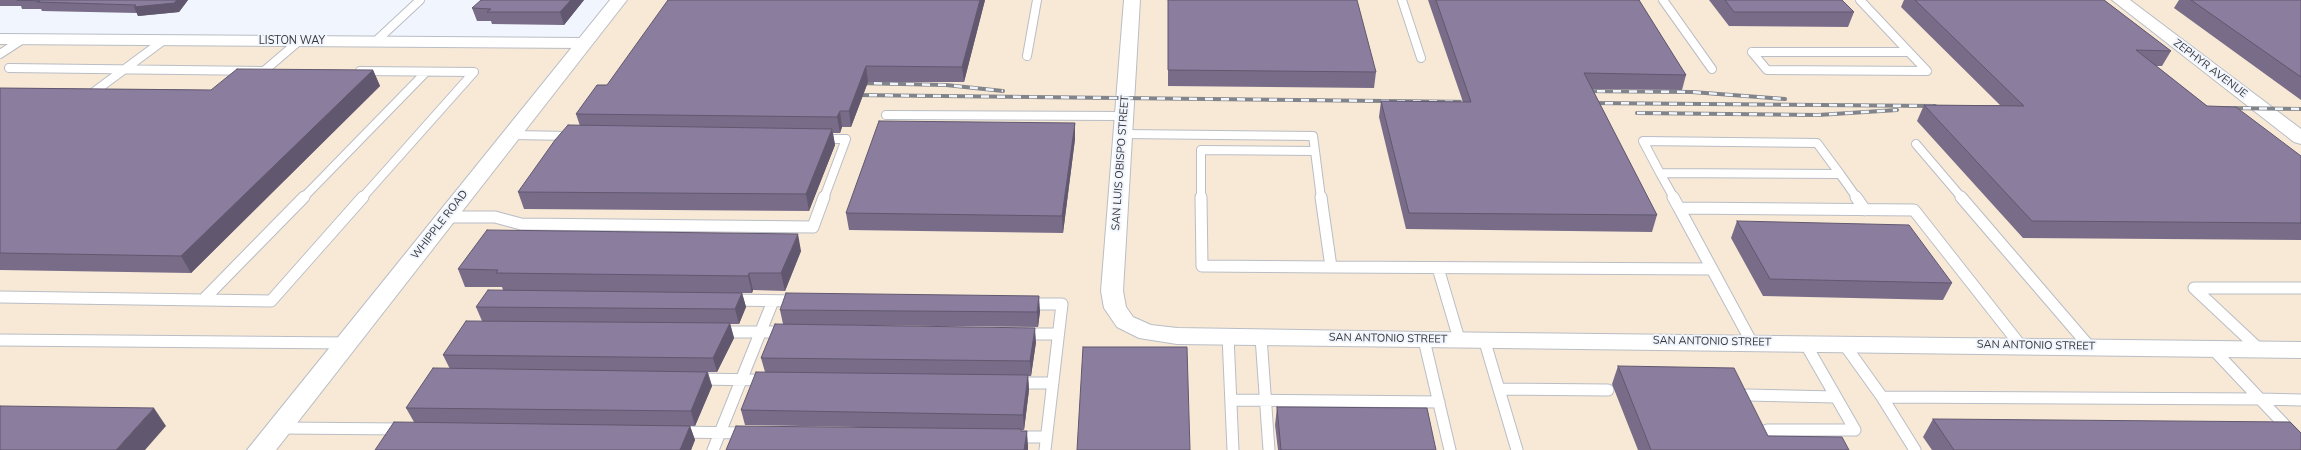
<!DOCTYPE html>
<style>
body{margin:0}
canvas{display:block;background:#f1f5fd}
</style>
<canvas width="2301" height="450"></canvas>
<script>
const context = document.querySelector('canvas').getContext('2d');
context.lineJoin = 'round';
function paint(path, color) { context.fillStyle = color; context.fill(path, 'evenodd'); }
const shape = rows => new Path2D(rows.map(r => 'M' + r).join(''));
function trace(path, color, width, dash) { context.strokeStyle = color; context.lineWidth = width; context.lineCap = dash ? 'butt' : 'round'; context.setLineDash(dash || []); context.stroke(path); }
function label(font, color, halo, rows, align = 'center') {
  context.font = font + ' "Nunito Sans",sans-serif'; context.lineWidth = 4; context.setLineDash([]); context.textBaseline = 'middle'; context.strokeStyle = halo; context.fillStyle = color; for (const [text, x, y, turn = 0] of rows) {
    context.save(); context.translate(x, y); context.rotate((+turn || 0) * Math.PI / 180); context.textAlign = isNaN(turn) ? turn : align; if (halo) context.strokeText(text, 0, 0); context.fillText(text, 0, 0); context.restore();
  }
}
paint(shape([
 [619,0,2301,0,2301,450,0,450,0,39,583,43]
]), '#f7e9d6');
const laneFar1 = shape([
 [1402,0,1421,58],
 [1663,0,1712,69],
 [1860,0,1909,52],
 [376,41,420,0],
 [1752,52,1909,52,1927,71,1767,70,1752,52],
 [0,54,23,39],
 [1027,56,1037,0],
 [9,68,264,71,299,41],
 [360,71,474,72,362,198],
 [87,97,164,40],
 [886,115,1124,116],
 [1123,134,1313,136,1315,151],
 [511,135,572,136],
 [822,139,846,139,824,198],
 [1916,144,1962,198],
 [1660,173,1643,141,1817,143,1840,174],
 [303,198,426,72],
 [1201,198,1201,150,1315,151,1321,198],
 [1674,198,1660,173,1840,174,1857,198]
]);
const lane = shape([
 [1201,197,1202,266,1331,267],
 [1321,197,1331,267],
 [1673,197,1679,208],
 [1856,197,1865,210],
 [1961,197,2089,346],
 [446,217,495,217,521,224,813,227,824,197],
 [1331,267,1712,269],
 [1438,268,1459,339],
 [0,297,271,301,363,197],
 [203,300,304,197],
 [732,300,796,301],
 [1026,304,1062,304,1045,450],
 [718,332,784,332],
 [1022,334,1058,334],
 [1228,336,1233,450],
 [1261,337,1269,450],
 [1484,339,1517,450],
 [0,340,346,343],
 [1424,340,1450,450],
 [1752,343,1679,208,1914,210,2021,346],
 [1805,343,1855,430],
 [1844,344,1882,397,2260,399,2301,442],
 [2212,348,2260,399,2301,400],
 [2259,349,2194,288,2301,288],
 [697,379,765,380],
 [1015,383,1053,383],
 [1499,389,1608,390],
 [1747,395,1835,397],
 [1882,397,1915,450],
 [1231,400,1439,402],
 [281,428,403,429],
 [1767,430,1855,430],
 [679,432,745,433],
 [1015,437,1046,437],
 [713,450,773,301]
]);
const street = shape([
 [1124,0,1140,0,1123,291,1126,307,1133,317,1151,325,1177,328,1424,332,2301,342,2301,358,1177,344,1139,338,1117,327,1104,308,1101,291,1124,0],
 [2112,0,2130,0,2301,129,2301,144,2294,142,2112,0],
 [0,34,583,38,589,39,591,43,589,47,583,48,0,44,0,34]
]);
const secondary = shape([
 [610,0,627,0,276,450,247,450,610,0]
]);
trace(laneFar1, '#b9bdc5', 10);
trace(lane, '#b9bdc5', 13);
trace(street, '#b9bdc5', 2);
trace(secondary, '#b9bdc5', 2);
trace(laneFar1, '#fff', 8);
trace(lane, '#fff', 11);
paint(street, '#fff');
paint(secondary, '#fff');
const rail = shape([
 [858,83,946,85,1003,91],
 [1581,91,1692,92,1785,99],
 [853,95,1473,102],
 [1589,103,1935,106],
 [2227,108,2301,109],
 [1637,113,1818,115,1897,110]
]);
trace(rail, '#828489', 4);
trace(rail, '#f1f5fd', 2.5, [8]);
paint(shape([
 [0,0,188,0,179,12,138,16,137,13,42,11,41,9,22,9,21,6,0,6],
 [584,0,564,25,492,24,491,21,477,21,472,8],
 [985,0,964,82,868,82,851,127,842,127,840,133,833,133,835,145,809,211,524,209,518,192,580,126,576,114,607,85],
 [1168,0,1376,72,1374,88,1168,86],
 [1428,0,1639,0,1686,75,1682,90,1592,89,1657,215,1652,232,1406,229,1379,117,1381,101,1463,102],
 [1709,0,1842,0,1854,12,1848,27,1729,26],
 [1904,0,2104,0,2171,51,2162,66,2156,66,2207,106,2301,156,2301,240,2023,238,1917,121,1924,105,2000,105,1901,7],
 [2179,0,2301,0,2301,100,2174,8],
 [373,70,380,86,191,273,0,270,0,88,211,90],
 [1075,123,1075,139,1063,233,849,230,846,213],
 [1737,221,1952,283,1943,300,1763,296,1731,238],
 [801,251,785,291,753,290,752,293,742,293,746,307,739,324,730,324,734,338,717,372,708,372,712,386,695,426,690,426,695,440,691,450,375,450,414,422,406,408,450,369,443,355,482,321,476,307,503,290,502,287,465,287,458,269],
 [780,310,1040,311,1038,327,839,325,1036,342,1031,376,1028,376,1029,390,1024,430,1021,430,1028,446,1028,450,726,450,859,427,745,425,741,410,765,372,761,358,783,324],
 [1618,366,1768,436,1849,450,1638,450,1612,384],
 [1277,407,1436,450,1278,450,1275,425],
 [1933,419,2301,450,1932,450,1923,437]
]), '#786c88');
paint(shape([
 [177,0,188,0,179,12,138,16,134,7],
 [571,0,584,0,564,25,560,12],
 [980,0,985,0,964,82,962,67],
 [866,66,868,82,851,127,849,111],
 [373,70,380,86,191,273,181,256],
 [840,111,842,127,840,133,837,117],
 [1075,123,1075,139,1063,233,1062,216],
 [832,129,835,145,809,211,806,194],
 [798,234,801,251,785,291,781,273],
 [749,273,753,290,752,293,748,276],
 [742,293,746,307,739,324,735,309],
 [1039,296,1040,311,1038,327,1037,312],
 [730,323,734,338,717,372,713,358],
 [1035,328,1036,342,1031,376,1030,361],
 [707,372,712,386,695,426,691,411],
 [1028,375,1029,390,1024,430,1023,415],
 [154,408,166,426,145,450,116,450],
 [690,426,695,440,691,450,680,450],
 [1027,431,1028,446,1028,450,1024,450]
]), '#61586f');
const building = shape([
 [17,0,177,0,174,3,134,7,136,5,37,2,40,1,17,0],
 [481,0,571,0,560,12,487,12,491,9,472,8,481,0],
 [668,0,980,0,962,67,866,66,849,111,840,111,837,117,576,114,597,85,607,85,668,0],
 [1168,0,1357,0,1376,72,1168,70,1168,0],
 [1436,0,1639,0,1686,75,1584,73,1657,215,1409,213,1381,101,1471,102,1436,0],
 [1725,0,1842,0,1854,12,1734,12,1725,0],
 [1915,0,2104,0,2171,51,2136,50,2207,106,2236,107,2301,156,2301,223,2032,221,1924,105,2024,106,1915,0],
 [2191,0,2301,0,2301,77,2191,0],
 [237,69,373,70,181,256,0,253,0,88,211,90,237,69],
 [879,121,1075,123,1062,216,846,213,879,121],
 [568,125,832,129,806,194,518,192,555,140,568,125],
 [1737,221,1909,225,1952,283,1770,279,1737,221],
 [487,230,798,234,781,273,749,273,748,276,496,273,498,270,458,269,487,230],
 [488,290,742,293,735,309,476,307,488,290],
 [786,293,1039,296,1037,312,780,310,786,293],
 [466,321,730,323,713,358,443,355,466,321],
 [775,324,1035,328,1030,361,761,358,775,324],
 [1083,347,1187,347,1190,450,1077,450,1083,347],
 [1618,366,1734,368,1768,436,1842,437,1849,450,1651,450,1618,366],
 [433,368,707,372,691,411,406,408,433,368],
 [756,372,1028,375,1023,415,741,410,756,372],
 [0,406,154,408,116,450,0,450,0,406],
 [1277,407,1427,408,1436,450,1281,450,1277,407],
 [1933,419,2290,422,2301,433,2301,450,1954,450,1933,419],
 [394,422,690,426,680,450,375,450,394,422],
 [736,426,1021,429,1021,431,1027,431,1024,450,726,450,736,426]
]);
paint(building, '#8b7d9e');
trace(building, '#61586f', 1);
label('11px', '#37383b', '#f1f5fd', [
 ["LISTON WAY",292,41],
 ["ZEPHYR AVENUE",2210,69,37],
 ["SAN LUIS OBISPO STREET",1121,163,-86],
 ["WHIPPLE ROAD",440,225,-52],
 ["SAN ANTONIO STREET",1388,339,1],
 ["SAN ANTONIO STREET",1712,342,1],
 ["SAN ANTONIO STREET",2036,346,1]
]);
</script>
